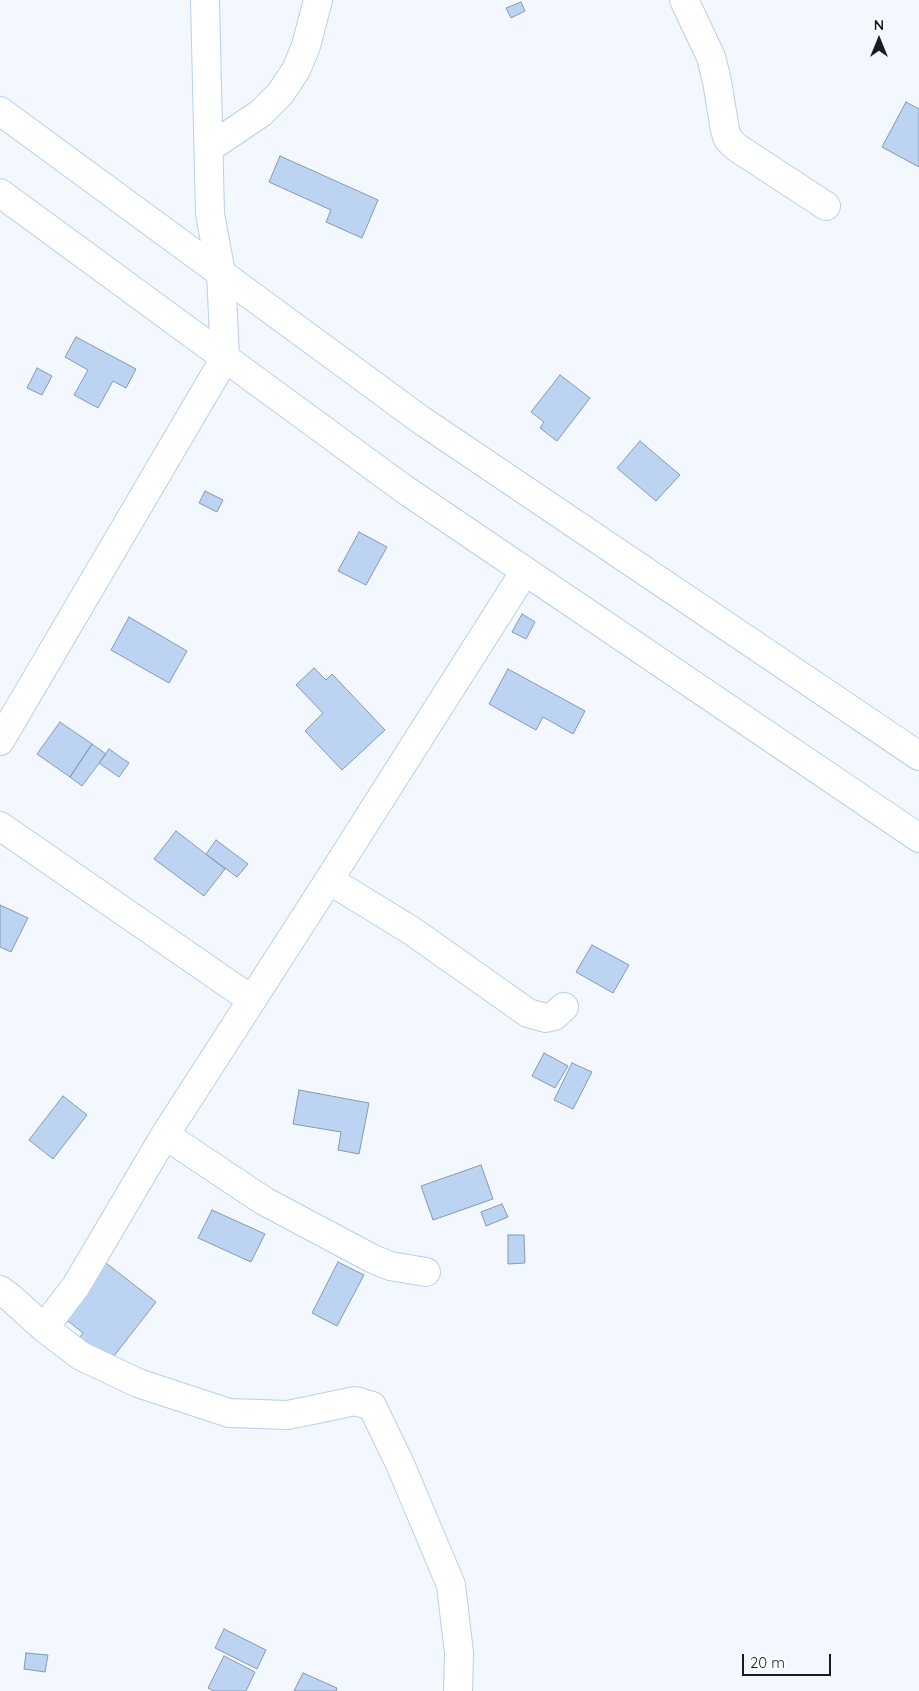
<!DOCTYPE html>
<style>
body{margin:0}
#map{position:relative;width:919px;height:1691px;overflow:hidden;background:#f3f8fe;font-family:Quicksand,sans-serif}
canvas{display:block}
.north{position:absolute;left:854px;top:15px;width:50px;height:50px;-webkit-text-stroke:4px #fff;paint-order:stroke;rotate:0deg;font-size:14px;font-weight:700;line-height:20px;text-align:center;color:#141c27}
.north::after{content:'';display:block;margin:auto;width:18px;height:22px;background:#141c27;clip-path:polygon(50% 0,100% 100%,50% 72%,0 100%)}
.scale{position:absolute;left:742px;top:1654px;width:89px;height:22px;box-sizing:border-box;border:2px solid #141c27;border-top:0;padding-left:6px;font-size:15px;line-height:18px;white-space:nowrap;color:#141c27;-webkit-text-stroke:4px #fff;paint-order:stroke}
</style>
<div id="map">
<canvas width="919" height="1691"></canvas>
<div class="north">N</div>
<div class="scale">20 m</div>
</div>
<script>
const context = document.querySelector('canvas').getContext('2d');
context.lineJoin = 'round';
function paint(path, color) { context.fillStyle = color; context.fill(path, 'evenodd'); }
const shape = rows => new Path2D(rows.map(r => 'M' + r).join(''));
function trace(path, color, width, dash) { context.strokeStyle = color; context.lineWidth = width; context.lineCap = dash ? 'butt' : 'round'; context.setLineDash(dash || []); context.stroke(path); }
const building = shape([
 [521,2,525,11,511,18,506,8,521,2],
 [906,102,919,109,919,167,882,147,906,102],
 [280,156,378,200,362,238,326,222,331,210,269,182,280,156],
 [76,337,136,369,126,388,113,381,98,408,74,395,88,370,65,357,76,337],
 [37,368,52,376,42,395,27,388,37,368],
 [560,375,590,398,557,441,540,428,544,422,531,412,560,375],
 [640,441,680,475,656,501,617,468,640,441],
 [205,491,223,500,217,512,199,503,205,491],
 [359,532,387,547,366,585,338,571,359,532],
 [522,614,535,622,526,639,512,632,522,614],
 [129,617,187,651,169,683,111,650,129,617],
 [314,668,326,680,332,674,385,730,342,770,305,731,323,713,296,685,314,668],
 [508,669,585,711,573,734,543,717,536,730,489,704,508,669],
 [60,722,92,744,70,777,37,754,60,722],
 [92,744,106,754,82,786,70,777,92,744],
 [109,749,129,763,119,777,99,763,109,749],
 [176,831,225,869,204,896,154,859,176,831],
 [216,840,248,864,237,877,206,854,216,840],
 [0,905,28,918,11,952,0,947,0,905],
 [592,945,629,965,613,993,576,972,592,945],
 [544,1053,568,1066,555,1088,532,1076,544,1053],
 [572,1063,592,1072,573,1109,554,1100,572,1063],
 [299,1090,369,1103,359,1154,338,1150,341,1132,293,1124,299,1090],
 [63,1096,87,1115,53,1159,29,1140,63,1096],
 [481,1165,493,1199,433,1220,421,1186,481,1165],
 [502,1204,508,1217,486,1226,481,1212,502,1204],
 [212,1210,265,1234,251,1262,198,1238,212,1210],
 [508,1235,524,1235,525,1263,508,1264,508,1235],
 [338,1262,364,1275,337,1326,312,1313,338,1262],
 [106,1263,156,1302,107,1365,76,1342,83,1333,63,1317,106,1263],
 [224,1629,266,1650,257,1669,215,1648,224,1629],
 [26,1653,48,1655,45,1672,24,1669,26,1653],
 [224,1656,255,1672,246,1691,214,1691,208,1688,224,1656],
 [303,1673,337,1688,336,1691,294,1691,303,1673]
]);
paint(building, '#bcd3f1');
trace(building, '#8399b5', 1);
const minor = shape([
 [684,0,711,57,717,81,725,130,728,139,736,147,826,206],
 [209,148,261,113,280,94,296,70,306,46,318,0],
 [0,741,225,358,221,273,210,214,205,0],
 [0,826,252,1000],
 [329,880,412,931,528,1013,546,1018,554,1016,564,1007],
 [165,1135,264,1201,373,1259,390,1266,426,1272],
 [0,1290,11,1298,44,1328,81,1356,138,1383,229,1413,288,1415,355,1401,372,1406,400,1464,451,1585,459,1653,458,1691],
 [44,1328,76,1286,165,1135,329,880,525,571]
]);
const tertiary = shape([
 [0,111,421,420,919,756],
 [0,193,404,489,919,838]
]);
trace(minor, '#b7cfed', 30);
trace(tertiary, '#b7cfed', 30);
trace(minor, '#fff', 28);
trace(tertiary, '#fff', 28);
</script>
